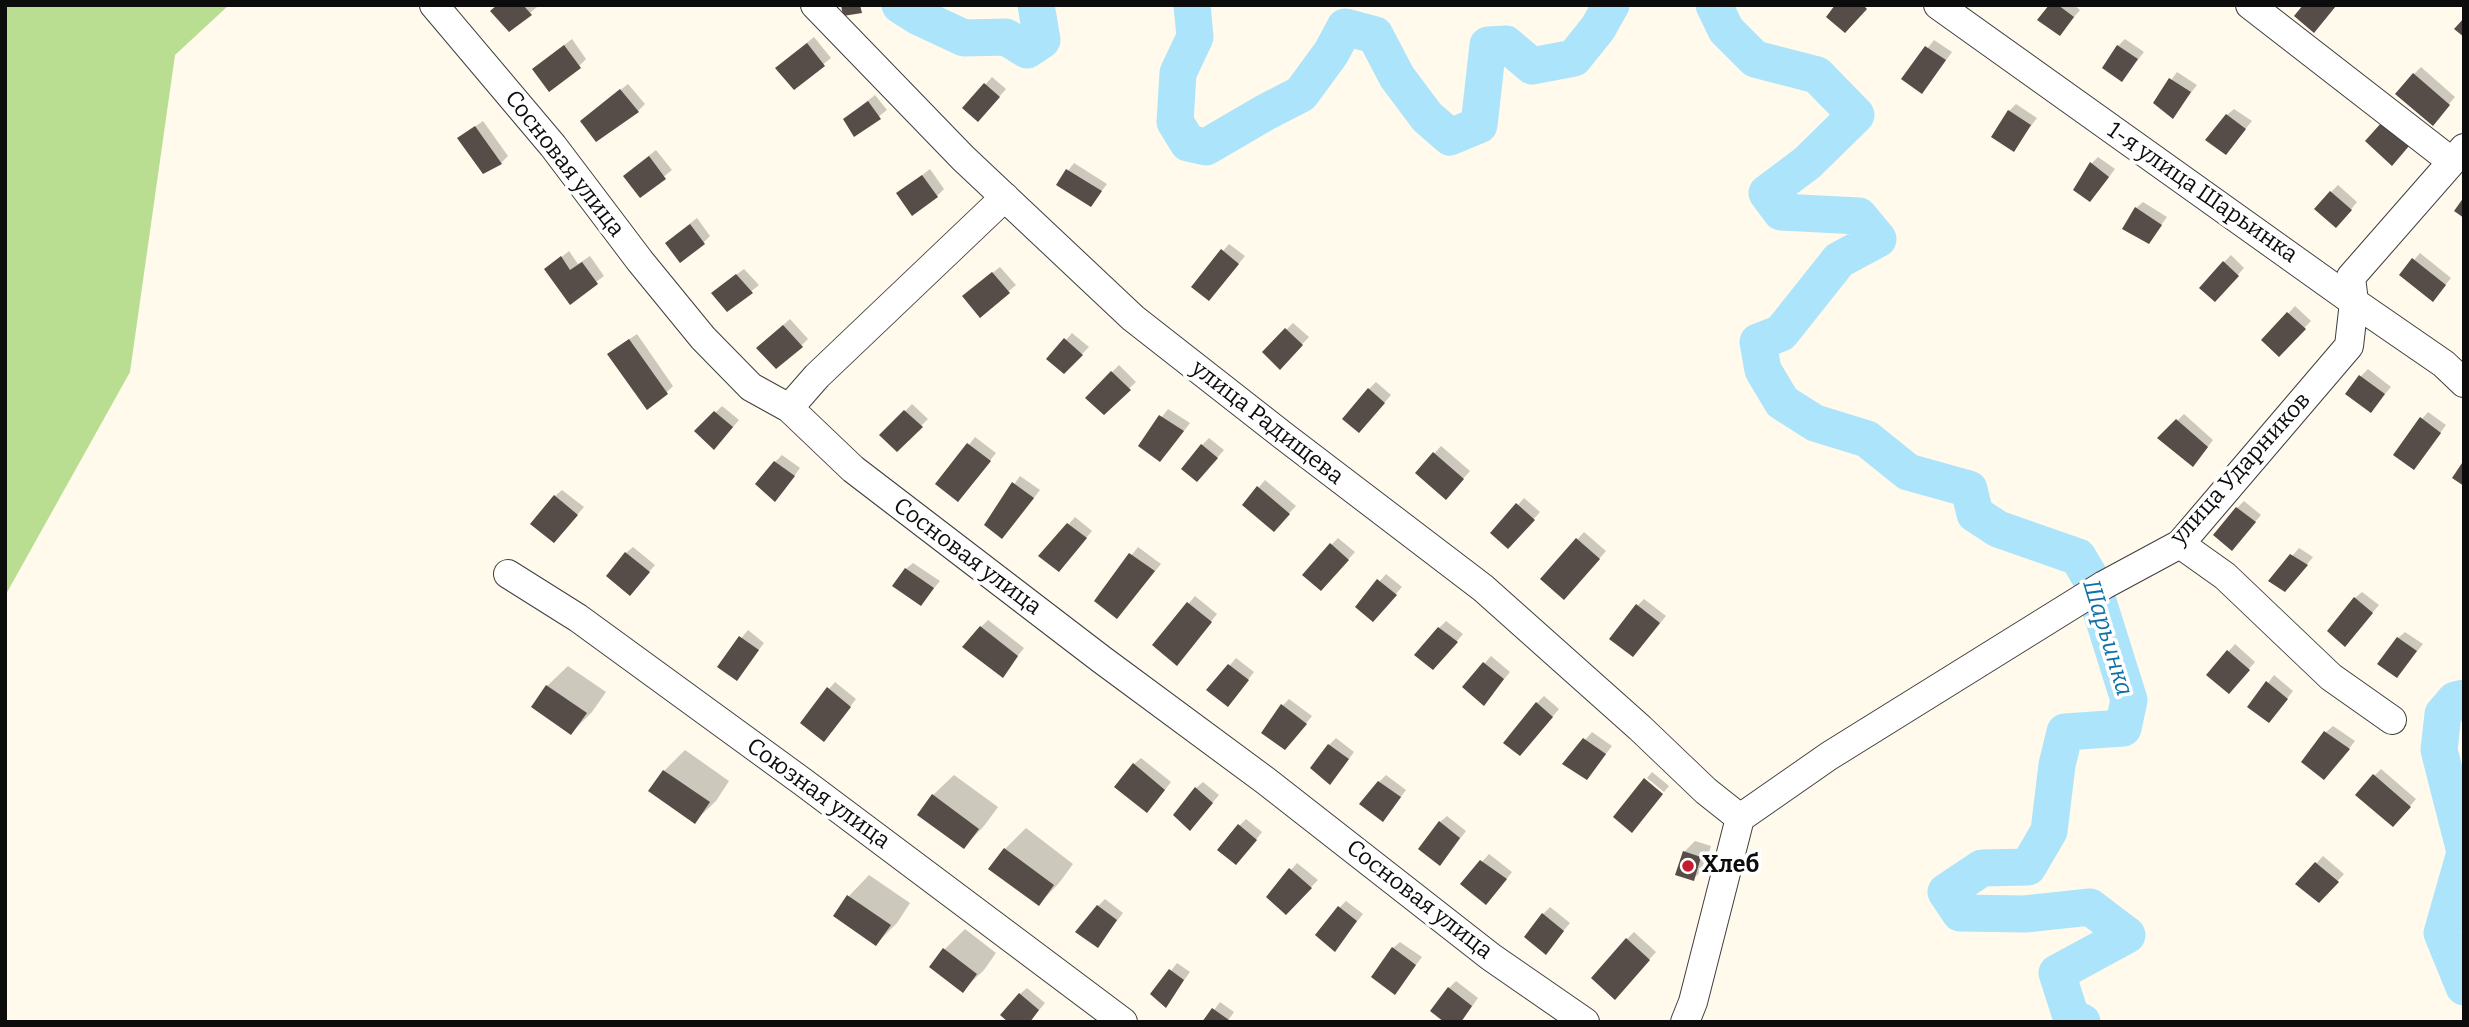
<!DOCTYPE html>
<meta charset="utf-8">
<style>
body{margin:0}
#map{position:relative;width:2469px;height:1027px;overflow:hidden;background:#fffaec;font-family:Bitter,serif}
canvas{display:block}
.frame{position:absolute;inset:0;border:7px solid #0c0c0c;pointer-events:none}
</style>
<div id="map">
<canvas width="2469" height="1027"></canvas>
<div class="frame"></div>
</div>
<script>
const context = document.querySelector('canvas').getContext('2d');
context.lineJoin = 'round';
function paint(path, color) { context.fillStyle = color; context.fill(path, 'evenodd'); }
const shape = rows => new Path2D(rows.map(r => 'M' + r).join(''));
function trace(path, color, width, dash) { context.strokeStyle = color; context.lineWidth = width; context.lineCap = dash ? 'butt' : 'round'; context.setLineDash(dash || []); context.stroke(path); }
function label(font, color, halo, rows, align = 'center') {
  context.font = font + ' Bitter,serif'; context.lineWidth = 7; context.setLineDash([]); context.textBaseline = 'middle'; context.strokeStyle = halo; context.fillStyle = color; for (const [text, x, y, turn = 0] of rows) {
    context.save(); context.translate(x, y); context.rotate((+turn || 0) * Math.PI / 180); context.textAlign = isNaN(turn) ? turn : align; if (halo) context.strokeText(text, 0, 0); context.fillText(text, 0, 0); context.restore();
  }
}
paint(shape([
 [5,5,229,5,175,55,130,372,5,596]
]), '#bade91');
paint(shape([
 [498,5,536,5,537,7,509,30],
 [2051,5,2074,5,2080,10,2060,34],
 [814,37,831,58,794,88,784,61],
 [572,39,586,59,579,66,541,63],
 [2125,39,2144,52,2122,80,2118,46],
 [1934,40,1952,52,1928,85,1903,79],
 [2421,67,2455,97,2439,116,2414,74],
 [2177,72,2197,85,2173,116,2155,103],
 [992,77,1006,89,985,113,965,108],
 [628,84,645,104,638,111,589,115],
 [875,95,887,110,855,135,845,119],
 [2016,104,2037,118,2013,150,2009,111],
 [2234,109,2252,121,2232,145,2227,115],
 [483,121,508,156,501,163,459,138],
 [656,150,672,170,640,196,632,169],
 [2098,157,2115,169,2097,193,2091,164],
 [1074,163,1107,184,1091,205,1058,184],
 [930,169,944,189,937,196,899,193],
 [2338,185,2357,202,2343,219,2331,192],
 [2143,202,2167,217,2149,242,2136,208],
 [697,218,710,236,703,243,674,236],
 [1229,244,1245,256,1216,292,1223,251],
 [569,251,578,264,590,256,604,276,570,302,554,263],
 [2420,253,2451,278,2439,293,2414,260],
 [2231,255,2244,268,2222,293,2224,262],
 [1000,267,1016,285,980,316,971,290],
 [744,269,759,285,728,310,720,287],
 [2295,306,2311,321,2279,354,2264,340],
 [790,319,808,339,801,346,765,341],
 [1293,323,1309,337,1280,367,1264,352],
 [1072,333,1089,347,1064,372,1066,340],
 [637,334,673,386,666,393,616,348],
 [1119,365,1136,382,1104,413,1087,398],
 [2368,369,2391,387,2371,410,2361,376],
 [1376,382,1391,395,1366,424,1369,389],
 [912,404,928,419,897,450,882,435],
 [722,406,739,420,721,441,697,431],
 [1168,409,1190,423,1167,453,1140,445],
 [2428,412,2446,425,2420,461,2422,419],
 [2184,414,2213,440,2199,458,2160,438],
 [975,437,996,453,965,492,938,484],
 [1209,438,1224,450,1204,473,1202,445],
 [1441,446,1470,471,1452,491,1417,473],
 [782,455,800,468,782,493,775,462],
 [1020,476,1040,490,1009,530,986,525],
 [1265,480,1296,506,1274,529,1244,505],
 [562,490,584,507,561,534,555,496],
 [1524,498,1540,512,1515,540,1518,505],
 [2244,501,2261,515,2238,542,2237,508],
 [1075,517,1092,531,1065,563,1041,556],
 [1584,532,1606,551,1571,591,1543,578],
 [1338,538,1355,552,1328,582,1332,544],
 [633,547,655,565,637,586,626,553],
 [1138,547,1161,564,1117,617,1096,601],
 [2299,548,2313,557,2292,583,2271,580],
 [913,563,940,581,921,604,906,569],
 [1386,574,1402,587,1379,613,1357,607],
 [2362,592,2379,605,2352,637,2355,598],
 [1195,596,1217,614,1177,664,1154,645],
 [1644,599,1666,616,1640,648,1637,606],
 [988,620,1024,648,1002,676,981,627],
 [1446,621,1463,634,1440,661,1439,628],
 [748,630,764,643,737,679,719,666],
 [2405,632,2423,644,2397,676,2398,638],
 [2235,644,2255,662,2235,685,2208,675],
 [1491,656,1510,672,1484,704,1464,687],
 [1236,658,1254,672,1228,705,1209,690],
 [568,666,606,692,592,712,571,733,547,686],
 [2274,675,2293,691,2275,714,2250,707],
 [835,682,856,699,831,732,829,689],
 [1544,696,1559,709,1527,747,1537,703],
 [1289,699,1312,716,1292,741,1282,706],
 [2333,726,2355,741,2331,771,2326,732],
 [1592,732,1612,746,1593,771,1565,763],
 [1336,738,1354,752,1337,775,1329,745],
 [685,750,729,781,716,801,695,821,664,771],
 [1141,758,1171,782,1154,804,1134,764],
 [2381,769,2416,799,2400,818,2374,776],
 [1652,772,1669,786,1664,792,1647,778],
 [954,775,998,807,984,826,964,847,933,795],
 [1386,775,1406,790,1389,813,1379,782],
 [1203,782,1219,795,1197,821,1196,788],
 [1447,816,1466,831,1446,857,1440,822],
 [1246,819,1262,832,1243,856,1239,826],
 [1026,828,1073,864,1059,883,1039,904,1005,849],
 [1695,841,1711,846,1704,869,1693,879,1684,852],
 [1489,854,1512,872,1493,896,1462,884],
 [2323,856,2344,874,2326,894,2297,884],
 [1297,863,1318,880,1286,913,1291,870],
 [869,875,910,903,897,923,876,944,835,916,849,896],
 [1105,899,1123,913,1098,946,1098,906],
 [1346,901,1363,914,1335,949,1339,908],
 [1550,907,1570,923,1546,952,1543,914],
 [965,929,996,953,984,970,963,990,944,950],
 [1634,932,1656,952,1622,990,1627,939],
 [1400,942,1422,957,1395,992,1393,948],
 [1177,963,1190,972,1166,1005,1153,994],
 [1456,981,1478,998,1461,1022,1447,1022,1449,988],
 [1027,988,1045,1003,1029,1022,1020,994],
 [1220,1002,1234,1012,1227,1022,1205,1022]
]), '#0003');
trace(shape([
 [900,5,919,17,964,38,1006,37,1027,50,1042,40,1036,5],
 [1192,5,1195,37,1178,73,1175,122,1188,143,1206,147,1266,112,1301,94,1331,53,1345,27,1375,35,1397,77,1427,117,1450,137,1479,125,1488,45,1506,44,1532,66,1574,58,1598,28,1611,5],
 [1714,5,1726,30,1755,59,1817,75,1856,115,1807,163,1767,193,1781,212,1859,216,1878,239,1839,260,1781,333,1758,342,1763,370,1782,402,1815,423,1867,439,1908,472,1969,489,1975,514,1998,529,2078,557,2091,579,2129,700,2123,728,2065,732,2057,765,2049,831,2028,867,1982,868,1946,892,1960,913,2025,914,2090,907,2127,935,2057,973,2071,1017,2082,1022],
 [2464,698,2455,700,2443,714,2439,750,2464,848],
 [2464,856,2442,933,2464,987]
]), '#ace4fb', 37);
paint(shape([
 [497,5,523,5,532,15,509,32,490,11],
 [841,5,860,5,862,13,843,16],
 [1835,5,1863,5,1867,9,1845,33,1826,17],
 [2049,5,2058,5,2074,17,2060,36,2037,20],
 [2303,5,2335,5,2336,6,2314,33,2294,16],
 [2464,18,2464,37,2454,29],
 [807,43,825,66,794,90,775,68],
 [564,45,581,68,549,92,532,69],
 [2117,45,2138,59,2122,82,2102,68],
 [1925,46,1946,60,1922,94,1901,79],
 [2413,73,2450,105,2433,126,2395,94],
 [2169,78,2191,92,2173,119,2153,103],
 [984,83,1000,97,978,122,962,108],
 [620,89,639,112,596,142,580,121],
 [868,101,881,119,854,137,843,119],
 [2008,110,2031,125,2014,152,1991,137],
 [2226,114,2246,129,2226,155,2205,140],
 [2382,122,2409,146,2392,166,2365,141],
 [475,126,502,164,483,174,457,138],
 [649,156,666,179,640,198,623,176],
 [2090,162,2109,177,2090,202,2073,190],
 [1066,169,1102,191,1091,207,1056,185],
 [922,175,938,197,912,216,896,193],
 [2330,191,2352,210,2336,228,2314,209],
 [2464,197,2464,218,2454,211],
 [2135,207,2162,225,2149,244,2122,229],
 [690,224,705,244,680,263,665,243],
 [1221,249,1239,264,1209,301,1191,287],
 [561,256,570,270,582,262,598,284,570,305,544,269],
 [2412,258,2446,285,2433,302,2399,275],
 [2223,261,2239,276,2215,302,2199,288],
 [992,272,1010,293,980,318,962,296],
 [736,274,753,293,727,312,711,293],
 [2287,312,2306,329,2279,357,2261,340],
 [783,325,803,347,776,369,756,348],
 [1285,328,1303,345,1280,370,1262,352],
 [1064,338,1083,355,1064,374,1046,359],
 [629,339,668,394,647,410,607,354],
 [1111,371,1131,390,1104,415,1085,398],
 [2359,375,2385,394,2371,413,2345,394],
 [1368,388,1385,403,1359,433,1342,419],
 [904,410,923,427,897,452,879,435],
 [714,411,733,427,714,450,694,431],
 [1159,415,1184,431,1160,462,1138,446],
 [2420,417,2441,433,2414,470,2393,455],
 [2176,419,2208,447,2193,467,2157,438],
 [967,443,991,461,958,502,935,484],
 [1201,444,1218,458,1197,482,1181,469],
 [1433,452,1464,479,1446,500,1415,473],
 [2464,460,2464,486,2452,478],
 [774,461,795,476,775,502,755,484],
 [1012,482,1034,498,1002,539,984,525],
 [1257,486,1290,514,1274,532,1242,505],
 [554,495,578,515,554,543,530,524],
 [1516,503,1535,520,1508,549,1490,533],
 [2236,507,2256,522,2232,551,2213,535],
 [1067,523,1087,538,1059,572,1038,556],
 [1576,538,1600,559,1564,600,1540,579],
 [1330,543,1349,560,1321,591,1302,575],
 [625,552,650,572,630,596,606,576],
 [1129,553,1155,571,1117,619,1094,601],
 [2290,554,2308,565,2285,592,2268,581],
 [905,568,934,588,921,606,892,586],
 [1377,579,1397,595,1373,622,1355,607],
 [2354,597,2373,613,2345,647,2327,631],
 [1187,602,1212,622,1177,666,1152,645],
 [1636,604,1660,623,1633,657,1609,639],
 [980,626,1018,656,1003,678,962,647],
 [1438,627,1458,642,1433,670,1414,655],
 [739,636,759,650,737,681,717,667],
 [2397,637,2417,651,2397,678,2377,664],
 [2227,650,2250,670,2229,694,2206,675],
 [1483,662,1504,679,1484,706,1462,687],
 [1228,664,1249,680,1228,707,1206,690],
 [2266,681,2288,699,2269,723,2247,707],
 [546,685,587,713,571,735,531,707],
 [827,687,851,707,824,742,800,723],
 [1536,702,1553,717,1520,756,1503,743],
 [1281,704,1307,724,1285,750,1261,733],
 [2324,731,2350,749,2324,780,2301,762],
 [1583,738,1606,754,1587,780,1562,764],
 [1328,744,1349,759,1330,785,1310,768],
 [1133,763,1165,790,1147,813,1114,787],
 [663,770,710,802,695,824,648,791],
 [2373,774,2411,807,2393,827,2355,795],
 [1644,778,1663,794,1632,833,1613,817],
 [1378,781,1401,797,1383,822,1359,804],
 [1195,787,1213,803,1190,831,1173,815],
 [932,794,979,829,964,849,917,815],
 [1439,821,1460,838,1440,866,1418,849],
 [1238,824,1257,840,1236,865,1217,850],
 [1004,848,1054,885,1039,906,988,869],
 [1683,851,1701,857,1694,881,1675,875],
 [1480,860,1507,879,1486,905,1460,884],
 [2315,862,2339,882,2319,903,2295,884],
 [1289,868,1312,888,1286,915,1266,897],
 [847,895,891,925,876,946,833,916],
 [1097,905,1117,920,1098,948,1075,932],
 [1338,906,1357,921,1335,952,1315,935],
 [1542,913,1564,931,1546,955,1524,937],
 [1626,938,1650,960,1615,1000,1591,978],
 [1392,947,1416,965,1395,995,1371,977],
 [943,948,977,974,963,993,929,967],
 [1169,969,1184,980,1166,1008,1150,994],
 [1448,987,1472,1006,1461,1022,1444,1022,1430,1011],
 [1019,993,1039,1010,1030,1022,1008,1022,1000,1015],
 [1212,1008,1229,1020,1227,1022,1202,1022]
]), '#564c48');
const minor = shape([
 [434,5,553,146,640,261,703,338,751,387,789,408,853,469,1101,659,1266,781,1491,957,1585,1022],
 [815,5,963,158,1133,318,1285,437,1483,588,1640,728,1706,791,1740,818],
 [1938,5,2354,302,2444,364,2464,383],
 [2250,5,2451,161],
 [789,408,817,376,1005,197],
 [2180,544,2225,576,2331,677,2392,720],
 [508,574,578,618,803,782,1123,1022],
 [1740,818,1829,756,2104,585,2180,544,2349,346,2354,302,2351,277,2464,148],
 [1685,1022,1693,1002,1740,818]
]);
trace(minor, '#3f3f3f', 30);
trace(minor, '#fff', 28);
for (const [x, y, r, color] of [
 [1688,866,7,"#c61b31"]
]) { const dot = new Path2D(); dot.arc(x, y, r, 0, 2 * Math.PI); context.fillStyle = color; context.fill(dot); trace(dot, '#fff', 2.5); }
label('23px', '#0c0c0c', '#fff', [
 ["Сосновая улица",564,164,52],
 ["1-я улица Шарьинка",2202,193,35],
 ["улица Радищева",1267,423,38],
 ["улица Ударников",2241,469,-48],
 ["Сосновая улица",967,557,37],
 ["Союзная улица",818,794,36],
 ["Сосновая улица",1419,900,38]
]);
label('bold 23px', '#0c0c0c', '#fff', [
 ["Хлеб",1702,866]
], 'left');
label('italic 24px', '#0d70a7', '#fff', [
 ["Шарьинка",2107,638,73]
]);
</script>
